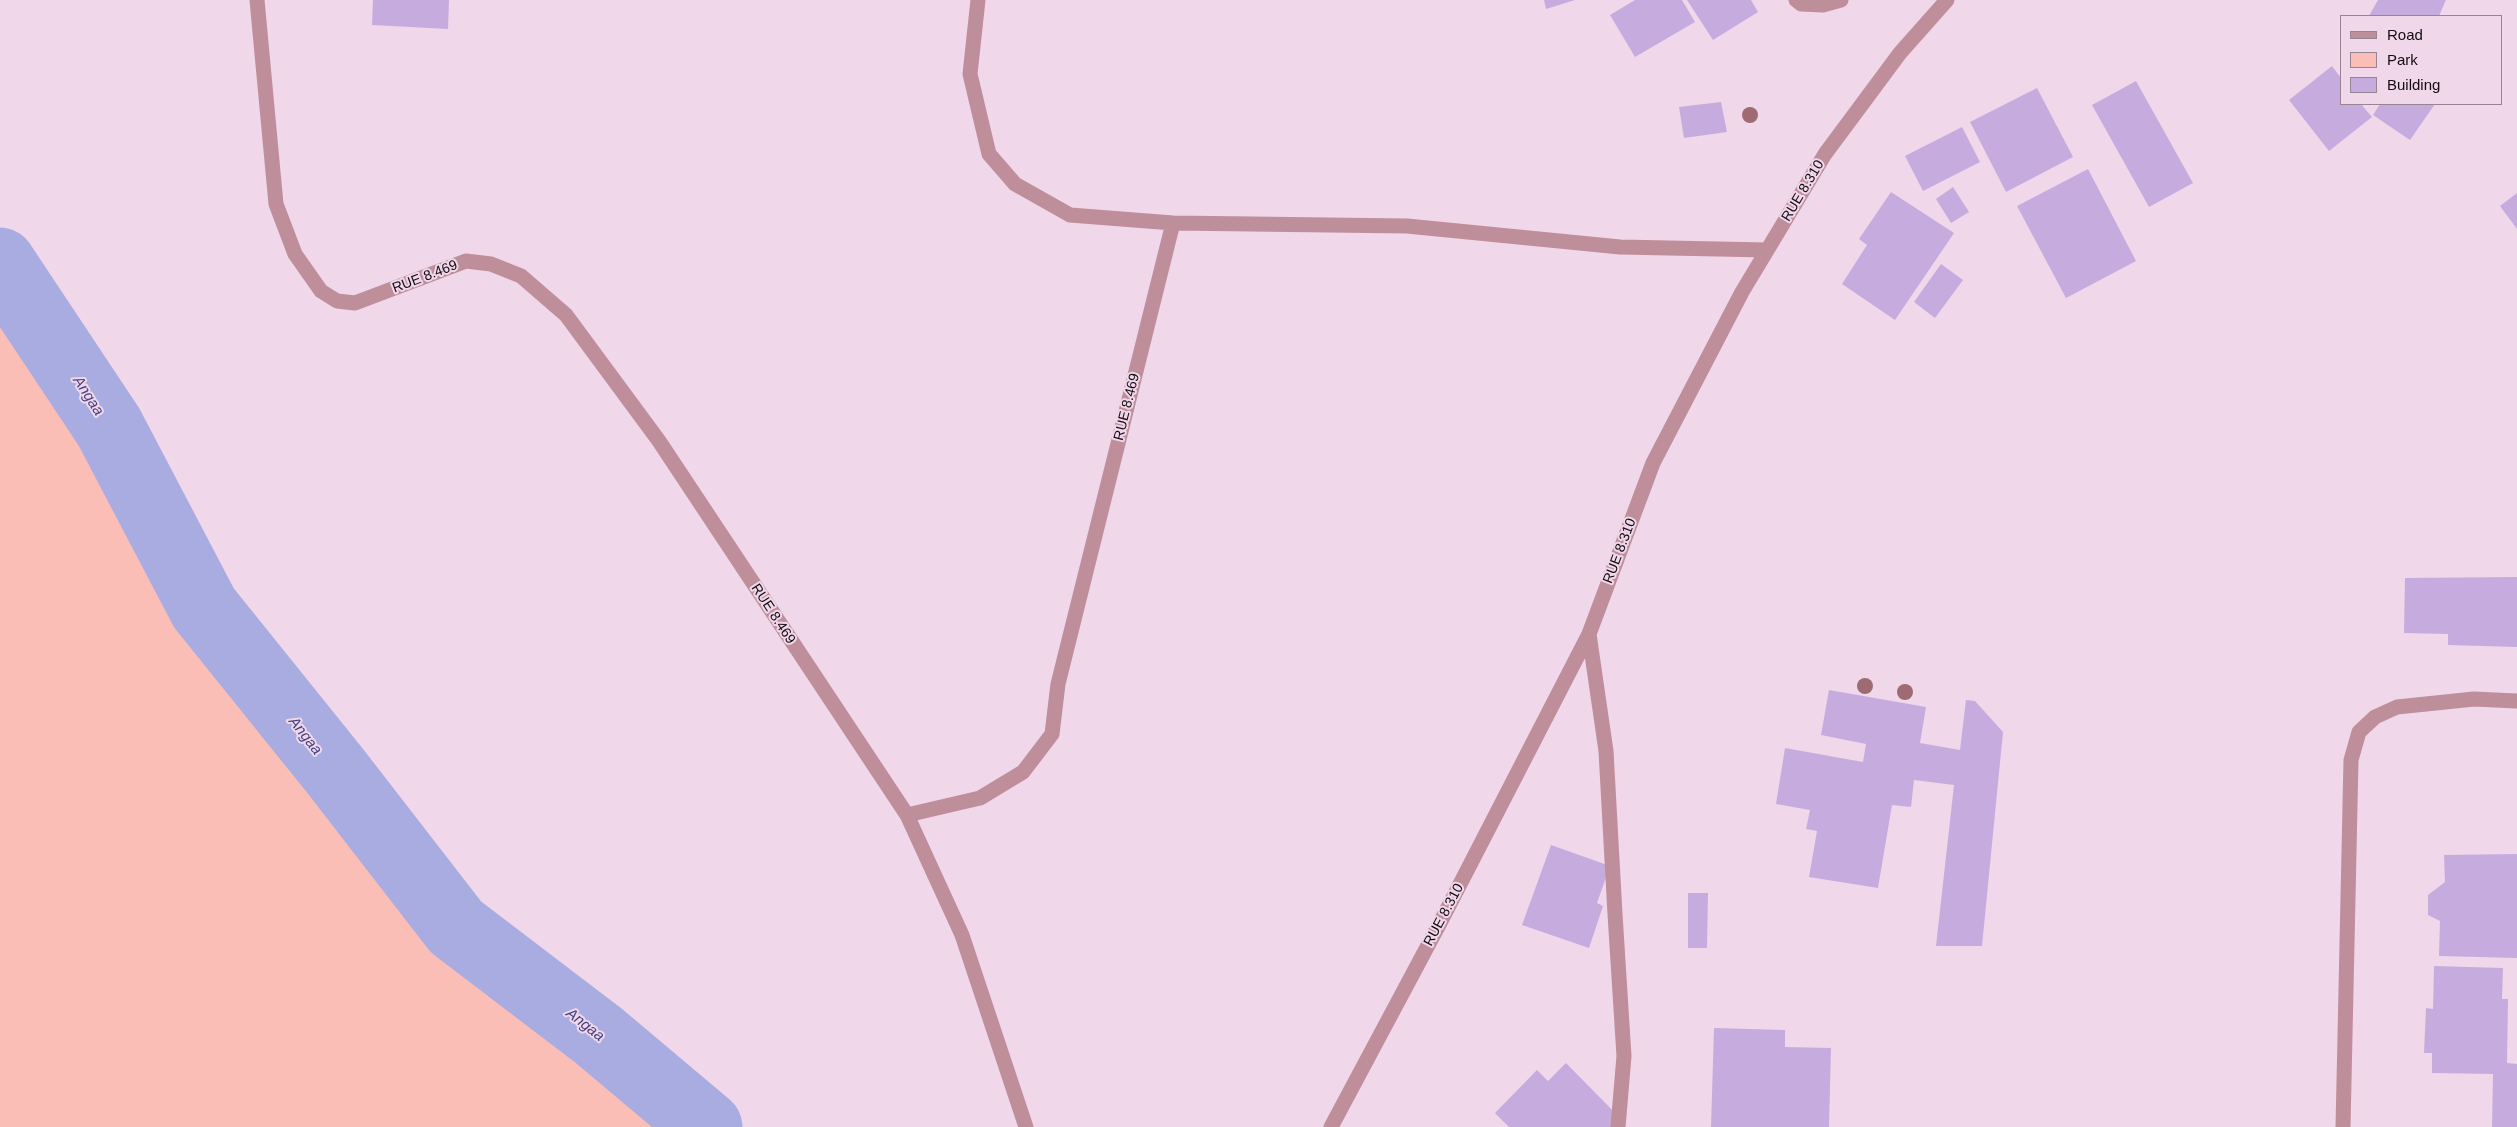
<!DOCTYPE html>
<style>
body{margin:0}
#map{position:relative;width:2517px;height:1127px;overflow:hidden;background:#f0d7ea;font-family:Helvetica,sans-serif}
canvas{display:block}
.legend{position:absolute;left:2340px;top:15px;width:162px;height:90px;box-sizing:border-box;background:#f0d7ea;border:1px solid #988593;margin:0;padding:6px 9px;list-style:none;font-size:15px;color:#130b11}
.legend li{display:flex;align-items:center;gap:10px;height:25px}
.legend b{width:25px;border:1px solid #988593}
</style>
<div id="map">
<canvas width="2517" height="1127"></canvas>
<ul class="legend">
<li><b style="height:6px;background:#be8e9b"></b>Road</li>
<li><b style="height:14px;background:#fbbeb7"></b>Park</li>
<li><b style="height:14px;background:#c6acde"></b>Building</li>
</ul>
</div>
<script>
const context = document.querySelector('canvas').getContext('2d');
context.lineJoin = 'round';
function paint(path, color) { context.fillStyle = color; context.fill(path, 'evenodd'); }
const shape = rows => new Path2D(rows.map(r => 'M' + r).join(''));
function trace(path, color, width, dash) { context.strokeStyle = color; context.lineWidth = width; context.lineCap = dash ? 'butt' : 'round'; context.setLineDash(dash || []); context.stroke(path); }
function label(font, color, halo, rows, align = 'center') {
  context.font = font + ' Helvetica,sans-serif'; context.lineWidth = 4; context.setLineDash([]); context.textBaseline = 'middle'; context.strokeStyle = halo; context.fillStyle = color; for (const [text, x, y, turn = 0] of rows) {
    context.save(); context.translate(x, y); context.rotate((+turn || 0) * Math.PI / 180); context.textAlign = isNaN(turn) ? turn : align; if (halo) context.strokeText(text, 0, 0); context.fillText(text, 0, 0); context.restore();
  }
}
paint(shape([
 [0,263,109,427,204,608,336,772,456,927,599,1036,707,1127,0,1127]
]), '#fbbeb7');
trace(shape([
 [0,263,109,427,204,608,336,772,456,927,599,1036,707,1127]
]), '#a9ace0', 71);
paint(shape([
 [373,0,449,0,448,29,372,25],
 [1544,0,1575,0,1546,9],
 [1635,0,1682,0,1695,22,1635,57,1610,15],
 [1687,0,1751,0,1758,12,1713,40],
 [2378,0,2446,0,2439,16,2369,16],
 [2332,66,2341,78,2341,104,2361,104,2372,117,2329,151,2289,100],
 [2136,81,2193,183,2149,207,2092,105],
 [2037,88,2073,157,2006,192,1970,122],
 [1721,102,1727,132,1684,138,1679,107],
 [2380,104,2435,104,2410,140,2373,115],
 [1962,127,1980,162,1923,191,1905,156],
 [2088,169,2136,261,2066,298,2017,206],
 [1953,187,1969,212,1951,223,1936,199],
 [1891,192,1954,233,1895,320,1842,284,1867,245,1859,239],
 [2517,193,2517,229,2500,206],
 [1941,264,1963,280,1935,318,1914,302],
 [2517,577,2517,647,2448,645,2448,634,2404,633,2405,578],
 [1829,690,1926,707,1920,743,1960,750,1966,700,1975,701,2003,732,1982,946,1936,946,1954,785,1914,780,1911,807,1892,805,1878,888,1809,877,1817,831,1806,829,1810,810,1776,804,1785,748,1863,762,1866,744,1821,735],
 [1551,845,1610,866,1597,903,1603,906,1589,948,1522,925],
 [2517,854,2517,958,2439,956,2440,921,2428,915,2428,895,2445,882,2444,855],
 [1688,893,1708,893,1707,948,1688,948],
 [2434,966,2503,968,2502,999,2508,999,2507,1063,2517,1064,2517,1127,2492,1127,2493,1074,2432,1073,2432,1053,2424,1053,2426,1008,2433,1009],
 [1714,1028,1785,1030,1785,1047,1831,1048,1829,1127,1711,1127],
 [1566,1063,1623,1121,1616,1127,1509,1127,1495,1113,1537,1070,1548,1081]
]), '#c6acde');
trace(shape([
 [257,0,276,204,295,254,321,291,337,301,355,303,466,261,491,264,521,276,566,315,659,441,907,815,980,798,1023,772,1052,734,1058,684,1173,223],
 [978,0,970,74,989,154,1015,184,1070,215,1173,223,1407,226,1620,247,1767,250],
 [1796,0,1801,4,1823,5,1841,0],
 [1589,634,1606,751,1615,914,1624,1056,1618,1127],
 [907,815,962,935,1026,1127],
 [1331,1127,1441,921,1589,634,1653,463,1742,292,1825,154,1900,53,1947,0],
 [2343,1127,2351,760,2359,732,2375,717,2397,707,2474,699,2517,701]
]), '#be8e9b', 15);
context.fillStyle = '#9e6b72';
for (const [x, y] of [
 [1750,115],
 [1865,686],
 [1905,692]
]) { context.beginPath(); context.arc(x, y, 8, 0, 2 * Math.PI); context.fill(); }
label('14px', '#130b11', '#f0d7ea', [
 ["RUE 8.310",1803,191,-59],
 ["RUE 8.469",425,277,-21],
 ["RUE 8.469",1127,407,-76],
 ["RUE 8.310",1620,551,-69],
 ["RUE 8.469",773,614,57],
 ["RUE 8.310",1444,915,-62]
]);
label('italic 15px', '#434282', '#f0d7ea', [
 ["Angaa",88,396,57],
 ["Angaa",305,736,52],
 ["Angaa",585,1025,38]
]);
</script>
